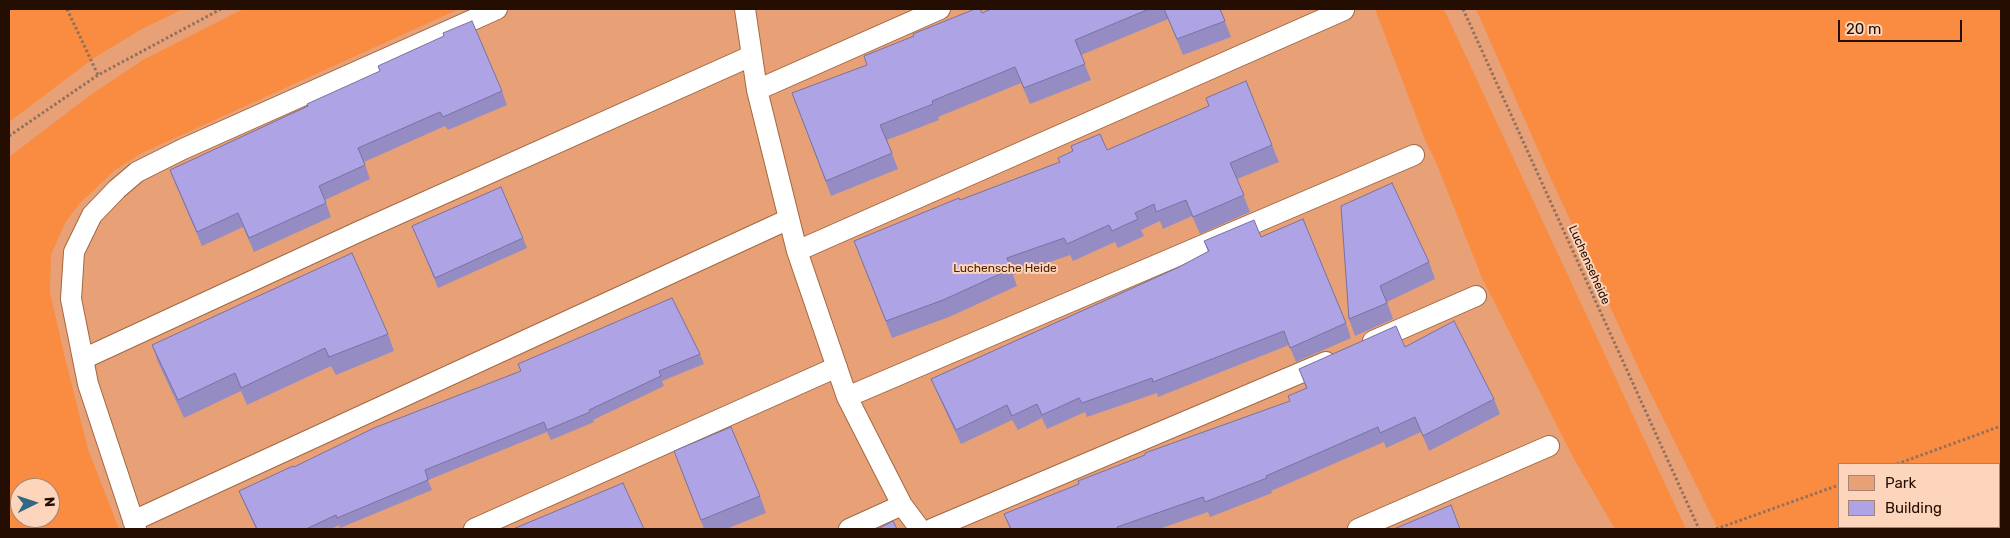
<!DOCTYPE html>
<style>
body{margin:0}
#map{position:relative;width:2010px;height:538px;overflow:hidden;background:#fdd4bc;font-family:Rubik,sans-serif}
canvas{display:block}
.frame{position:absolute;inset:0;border:10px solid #240d01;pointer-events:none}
.legend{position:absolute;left:1838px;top:463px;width:162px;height:65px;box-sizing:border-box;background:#fdd4bc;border:1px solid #a68471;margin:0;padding:6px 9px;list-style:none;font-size:15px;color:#240d01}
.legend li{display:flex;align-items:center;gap:10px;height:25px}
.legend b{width:25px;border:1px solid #a68471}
.north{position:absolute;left:10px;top:478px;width:50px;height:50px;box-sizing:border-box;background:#fdd4bc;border:1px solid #a68471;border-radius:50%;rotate:86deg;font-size:14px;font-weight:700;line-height:20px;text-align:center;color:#240d01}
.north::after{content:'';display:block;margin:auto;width:18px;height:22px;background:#316883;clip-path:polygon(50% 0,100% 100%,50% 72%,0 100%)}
.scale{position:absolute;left:1838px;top:20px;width:124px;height:22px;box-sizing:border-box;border:2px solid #240d01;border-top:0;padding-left:6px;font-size:15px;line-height:18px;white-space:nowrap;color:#240d01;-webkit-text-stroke:4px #fdd4bc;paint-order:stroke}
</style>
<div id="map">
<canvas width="2010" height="538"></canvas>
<div class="frame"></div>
<ul class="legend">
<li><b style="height:14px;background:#e8a176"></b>Park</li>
<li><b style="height:14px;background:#aea3e4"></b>Building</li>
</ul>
<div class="north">N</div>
<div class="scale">20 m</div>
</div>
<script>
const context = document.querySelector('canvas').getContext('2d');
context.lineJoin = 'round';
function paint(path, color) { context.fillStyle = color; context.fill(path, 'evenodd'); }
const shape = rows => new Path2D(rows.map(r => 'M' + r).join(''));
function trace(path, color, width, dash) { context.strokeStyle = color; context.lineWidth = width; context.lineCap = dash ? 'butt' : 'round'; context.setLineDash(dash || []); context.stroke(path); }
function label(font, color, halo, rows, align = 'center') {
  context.font = font + ' Rubik,sans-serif'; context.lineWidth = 4; context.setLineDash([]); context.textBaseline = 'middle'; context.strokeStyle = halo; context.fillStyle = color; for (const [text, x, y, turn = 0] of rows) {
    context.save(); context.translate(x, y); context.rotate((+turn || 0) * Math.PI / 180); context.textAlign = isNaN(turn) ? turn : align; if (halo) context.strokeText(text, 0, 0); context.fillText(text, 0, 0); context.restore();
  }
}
paint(shape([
 [9,9,2001,9,2001,529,9,529],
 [1839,464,1999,464,1999,527,1839,527],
 [20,488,50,488,50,518,20,518]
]), '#e8a176');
paint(shape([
 [9,9,183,9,142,29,94,58,9,122],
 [243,9,459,9,142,153,115,170,80,203,65,223,51,255,50,292,65,358,88,449,119,529,9,529,9,157,89,96,143,60],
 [20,488,50,488,50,518,20,518],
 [1375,9,1444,9,1686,529,1615,529,1574,459,1482,278,1435,160,1425,140],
 [1476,9,2001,9,2001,529,1718,529,1643,378,1547,170],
 [1999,464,1999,527,1839,527,1839,464]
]), '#f98c41');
const lane = shape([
 [745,9,757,90,797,251,847,397,902,505,920,529],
 [757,90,940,9],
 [797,251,1344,10],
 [1373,341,1476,296],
 [83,359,358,232,751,56],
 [847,397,1414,155],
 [133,521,789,219],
 [136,529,88,384,71,299,74,252,92,215,117,189,137,172,183,149,497,9],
 [474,529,837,367],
 [849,529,902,505],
 [932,529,1326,362],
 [1358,529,1549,446]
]);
trace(lane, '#a36741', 22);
trace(shape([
 [67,9,98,75],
 [1463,9,1699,529],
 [9,136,98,75,221,9],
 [1897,464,2001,426],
 [1716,529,1839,485]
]), '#90705e', 3, [2.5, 2.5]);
trace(lane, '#fff', 20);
paint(shape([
 [991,9,1220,9,1231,37,1183,55,1168,19,1081,55,1091,80,1030,104,1021,83,938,117,939,120,887,140,898,169,831,196,798,109,982,13],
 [378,66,502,91,507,105,448,130,445,126,364,162,370,179,325,200,331,217,254,252,243,227,202,246,175,183,170,170,380,72],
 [1206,98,1272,145,1279,162,1237,179,1250,212,1200,234,1192,216,1163,229,1160,221,1141,230,1144,236,1118,248,1115,242,1073,261,1070,255,1013,275,1017,286,949,317,892,338,854,241,960,200,1060,162,1073,152,1071,146,1107,150,1209,106],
 [1341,206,1429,262,1435,279,1387,302,1393,319,1355,336,1349,319],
 [412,226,523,238,527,248,438,288],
 [1261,237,1346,323,1351,338,1296,362,1289,345,1158,397,1157,393,1087,417,1085,412,1047,429,1042,418,1018,430,1012,420,961,444,937,393,931,379,1177,268,1208,252,1204,241],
 [388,334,394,351,336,375,331,366,247,405,241,391,184,418,158,362,152,345],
 [1405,347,1494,399,1500,414,1429,451,1421,432,1386,448,1384,442,1271,491,1272,493,1210,517,1208,512,1159,529,1010,529,1004,514,1290,401,1306,388,1299,369],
 [700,354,704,364,662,381,664,386,593,420,594,422,551,440,547,432,428,480,432,490,340,528,339,525,331,529,256,529,243,501,239,491],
 [674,451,760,496,766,513,726,529,704,529]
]), '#968cc4');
const building = shape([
 [975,9,980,9,982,13,991,9,1149,9,1075,40,1085,64,1024,88,1015,67,932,101,933,104,880,125,892,153,826,181,792,93,867,65,864,56,914,36,913,34,975,9],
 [1164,9,1220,9,1225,21,1177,39,1164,9],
 [472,21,502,91,443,117,440,112,358,148,365,165,319,186,326,203,249,238,238,213,197,232,170,170,308,106,307,104,380,71,378,66,444,36,443,33,472,21],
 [1246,81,1272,145,1230,163,1244,195,1193,217,1186,200,1156,212,1154,204,1135,213,1138,219,1112,231,1109,225,1067,244,1064,238,1007,258,1011,269,943,300,886,321,854,241,959,198,960,200,1060,162,1058,158,1073,151,1071,146,1100,134,1107,150,1209,106,1206,98,1246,81],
 [1392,183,1429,262,1380,286,1387,303,1349,319,1341,206,1392,183],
 [501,187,523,238,435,278,412,226,501,187],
 [1303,219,1346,323,1290,348,1284,331,1153,382,1152,378,1082,403,1079,398,1042,415,1037,404,1012,416,1007,405,956,430,931,379,1177,268,1209,251,1204,241,1254,220,1261,237,1303,219],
 [352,253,388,334,329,357,325,348,241,388,235,373,178,400,152,345,352,253],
 [672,298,700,354,659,371,661,376,589,410,590,412,547,430,544,422,425,470,428,480,337,518,336,515,306,529,257,529,239,491,293,466,294,467,374,428,521,371,518,364,672,298],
 [1454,321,1494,399,1423,436,1415,417,1380,433,1378,427,1266,476,1267,478,1205,502,1203,497,1117,527,1118,529,1011,529,1004,514,1079,484,1078,481,1145,455,1145,453,1290,401,1288,396,1307,388,1299,369,1396,326,1405,347,1454,321],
 [731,427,760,496,701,520,674,451,731,427],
 [623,483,644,529,513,529,623,483],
 [1451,505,1460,529,1394,529,1451,505],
 [893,521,897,529,878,529,893,521]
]);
paint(building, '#aea3e4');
trace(building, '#7a72a0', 1);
label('12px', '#240d01', '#fdd4bc', [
 ["Luchenseheide",1589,265,66]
]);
label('12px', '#4d2304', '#fdd4bc', [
 ["Luchensche Heide",1005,269]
]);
</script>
